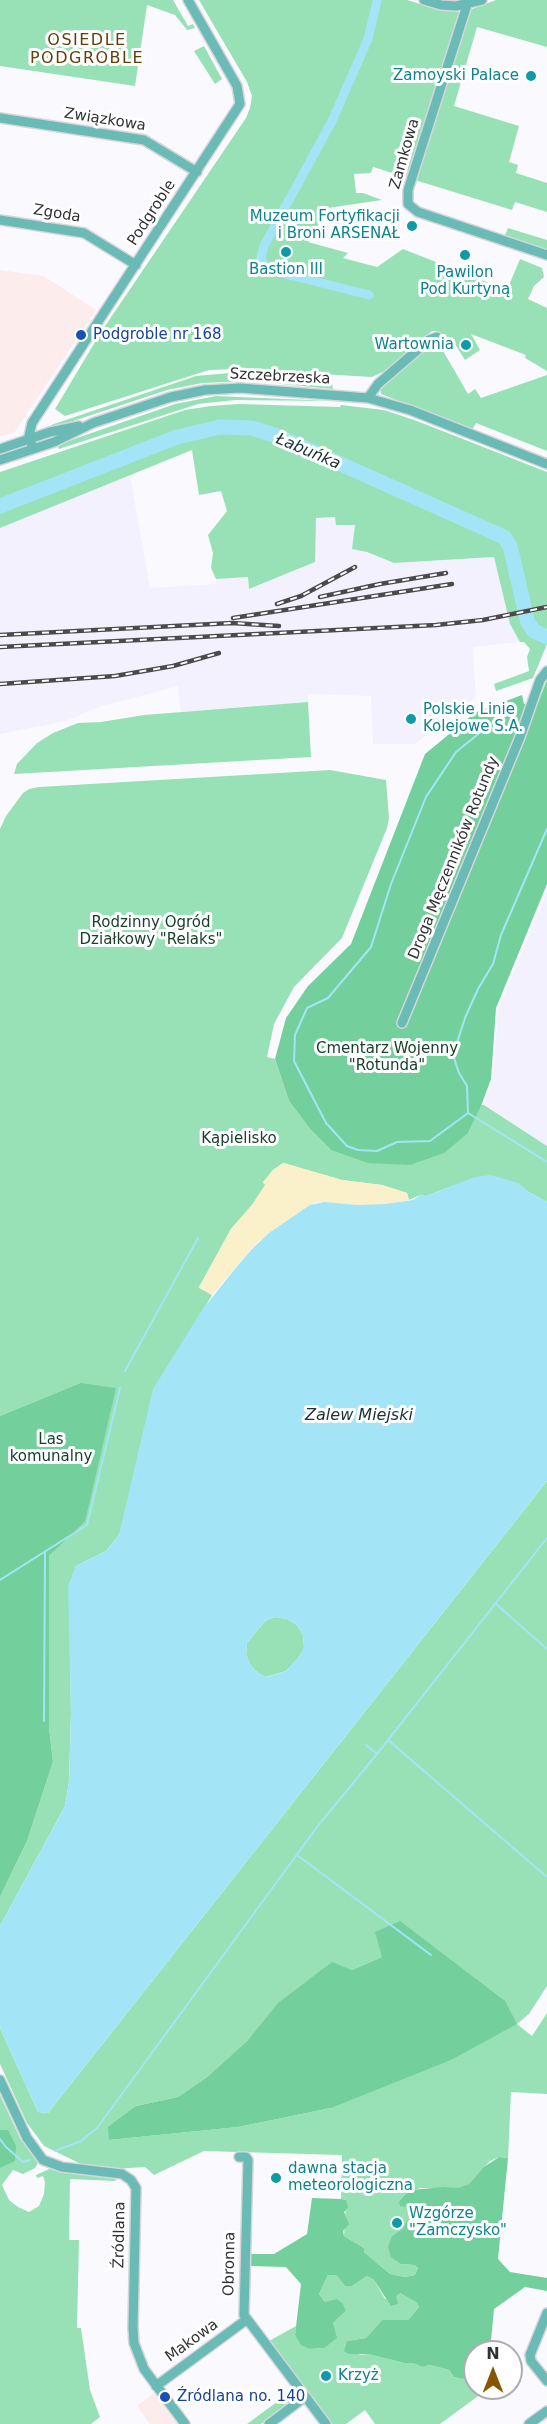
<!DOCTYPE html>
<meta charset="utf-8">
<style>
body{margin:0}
#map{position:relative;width:547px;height:2424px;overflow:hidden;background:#fafafe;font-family:"DejaVu Sans",sans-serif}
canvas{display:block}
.north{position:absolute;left:463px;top:2340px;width:60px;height:60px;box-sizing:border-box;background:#fff;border:2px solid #adadae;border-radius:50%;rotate:0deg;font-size:16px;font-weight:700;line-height:24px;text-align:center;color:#323235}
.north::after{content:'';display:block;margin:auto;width:21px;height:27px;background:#8a5501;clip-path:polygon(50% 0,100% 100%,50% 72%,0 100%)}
</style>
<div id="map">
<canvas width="547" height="2424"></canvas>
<div class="north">N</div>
</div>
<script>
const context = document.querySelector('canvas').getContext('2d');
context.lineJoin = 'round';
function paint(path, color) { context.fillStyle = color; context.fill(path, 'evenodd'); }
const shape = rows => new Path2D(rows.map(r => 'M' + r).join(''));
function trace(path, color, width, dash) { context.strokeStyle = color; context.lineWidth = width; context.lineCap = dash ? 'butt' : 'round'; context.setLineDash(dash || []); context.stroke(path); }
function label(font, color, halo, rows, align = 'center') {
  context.font = font + ' "DejaVu Sans",sans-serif'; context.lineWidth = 6; context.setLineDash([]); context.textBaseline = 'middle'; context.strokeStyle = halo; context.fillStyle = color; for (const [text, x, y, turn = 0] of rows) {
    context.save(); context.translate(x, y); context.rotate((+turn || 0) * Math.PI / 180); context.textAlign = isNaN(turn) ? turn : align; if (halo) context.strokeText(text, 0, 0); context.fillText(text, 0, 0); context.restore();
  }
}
paint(shape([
 [0,270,44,276,96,310,14,433,0,436],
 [154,2393,178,2424,150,2424,137,2406]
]), '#fcecec');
paint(shape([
 [130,475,150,588,216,584,216,579,248,577,250,589,315,562,315,518,335,517,355,525,353,549,367,552,394,563,495,557,510,624,520,642,473,647,476,697,415,744,373,744,371,696,308,694,308,702,181,712,178,686,96,708,66,721,0,734,0,528],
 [547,891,547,1146,484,1105,493,1078,498,1010]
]), '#f2f1fd');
paint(shape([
 [0,0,173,0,188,26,193,24,195,28,187,30,175,15,147,5,135,86,0,66],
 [199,0,407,0,440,10,469,13,472,9,496,0,547,0,547,47,477,27,454,106,519,126,509,162,518,165,516,173,547,183,547,212,515,202,512,210,373,167,371,173,354,174,356,193,363,193,382,200,328,208,308,242,348,253,343,258,377,267,403,249,507,290,520,259,542,268,544,277,534,286,528,299,547,308,547,371,525,358,526,355,471,334,480,350,465,360,453,341,442,349,468,394,475,389,481,398,547,375,547,451,476,423,472,430,381,394,380,386,432,342,447,340,437,331,432,331,385,371,372,377,234,369,209,370,65,416,55,409,101,332,246,118,250,108,252,96,247,82],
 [204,46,222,79,215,84,194,51],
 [508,228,547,240,547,251,508,238,505,235],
 [230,373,331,379,333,389,249,381,202,383,167,390,52,428,51,425,196,376],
 [216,396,332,401,235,400,198,404,59,449,57,445,175,404],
 [239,404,340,407,341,405,384,410,417,421,547,472,547,644,533,678,496,691,494,684,529,671,527,657,530,649,524,642,520,642,510,624,494,557,394,563,367,552,352,549,355,525,336,525,335,517,316,518,315,562,249,589,248,577,216,579,211,568,213,553,208,535,227,511,221,491,199,495,192,450,0,528,0,472,185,410,211,406],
 [308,702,311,757,14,774,17,764,37,743,53,733,78,723,101,722,144,715],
 [330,770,386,780,389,818,387,828,342,938,294,987,274,1024,267,1057,275,1059,289,1101,310,1129,331,1150,468,1133,481,1105,484,1105,547,1146,547,1202,527,1191,518,1183,455,1185,426,1196,420,1195,409,1200,407,1193,382,1185,342,1180,283,1163,273,1170,263,1183,266,1184,252,1205,231,1229,199,1287,212,1295,188,1336,119,1535,106,1551,76,1566,69,1586,71,1714,69,1782,65,1806,0,1926,0,1897,27,1841,53,1762,49,1727,49,1556,85,1522,80,1383,0,1416,0,829,6,816,23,793,29,789,39,787],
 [547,1481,547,1986,529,2014,517,2024,532,2036,547,2013,547,2094,511,2092,508,2158,499,2157,490,2161,469,2184,459,2188,421,2188,410,2191,399,2201,408,2207,418,2209,418,2213,407,2220,403,2228,392,2236,401,2264,414,2265,418,2268,415,2275,405,2277,390,2274,364,2252,364,2248,344,2236,346,2200,341,2199,342,2155,204,2151,154,2175,145,2167,115,2169,81,2164,44,2146,27,2123,0,2064,0,2028,38,2112,48,2113],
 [382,1957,331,2108,238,2127,109,2140,136,2106,178,2097,207,2077,247,2041,279,2003,332,1963,352,1970],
 [275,1617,287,1619,297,1625,303,1635,304,1647,300,1656,286,1671,266,1677,258,1673,251,1666,246,1655,247,1643,265,1621],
 [0,2095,20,2138,38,2163,35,2168,23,2174,13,2170,2,2185,9,2200,18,2207,29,2212,39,2206,44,2194,45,2182,43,2176,37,2178,36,2175,49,2169,115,2177,116,2181,70,2179,69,2240,79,2240,77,2328,81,2328,90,2390,100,2417,91,2424,0,2424],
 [328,2275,336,2275,345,2286,352,2286,367,2276,374,2280,385,2299,400,2293,417,2303,419,2307,408,2320,382,2320,366,2338,347,2341,360,2355,368,2354,404,2363,413,2363,422,2367,429,2365,442,2368,449,2370,454,2377,462,2379,471,2376,475,2378,475,2388,483,2388,485,2391,440,2424,375,2424,365,2410,346,2424,332,2424,269,2341,296,2326,295,2335,310,2349,324,2348,334,2330,333,2323,346,2311,325,2302,319,2294],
 [293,2390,298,2395,296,2399,261,2424,247,2424]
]), '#98e1b6');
paint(shape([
 [547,680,547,884,496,1008,491,1079,481,1106,468,1133,444,1153,410,1165,368,1163,331,1150,310,1129,289,1101,275,1059,286,1018,308,986,351,944,425,754,476,712,522,695,524,704,537,705],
 [80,1383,116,1388,85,1522,49,1556,49,1727,53,1762,27,1841,0,1897,0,1416],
 [400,1921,505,2001,517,2024,451,2060,331,2108,238,2127,109,2140,108,2127,136,2106,178,2097,207,2077,247,2041,278,2003,332,1962,352,1970,382,1957,375,1932],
 [0,2130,8,2130,16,2146,15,2161,0,2168],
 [499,2157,508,2158,498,2259,510,2272,547,2278,547,2291,525,2287,494,2309,490,2351,493,2352,475,2352,475,2378,471,2376,462,2379,454,2377,449,2370,442,2368,429,2365,422,2367,413,2363,404,2363,368,2354,349,2354,344,2351,347,2341,366,2338,382,2320,408,2320,419,2307,417,2303,400,2293,396,2296,398,2304,391,2306,374,2280,367,2276,352,2286,345,2286,336,2275,328,2275,319,2294,325,2302,337,2299,343,2304,346,2311,333,2323,337,2338,324,2348,310,2349,301,2345,295,2335,301,2284,286,2267,251,2266,251,2254,274,2254,307,2234,312,2198,341,2199,346,2200,348,2207,344,2212,349,2224,343,2231,344,2236,364,2248,364,2252,390,2274,405,2277,415,2275,418,2268,414,2265,401,2264,391,2257,388,2247,392,2236,403,2228,407,2220,418,2213,418,2209,400,2206,399,2201,410,2190,444,2187,458,2188,469,2184,484,2167]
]), '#73d09c');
paint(shape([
 [284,1163,342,1180,382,1185,407,1193,409,1200,385,1205,358,1205,317,1202,269,1233,251,1249,212,1295,199,1288,231,1229,252,1205,265,1185,263,1182,273,1170]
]), '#faf1cb');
paint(shape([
 [491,1175,518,1183,527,1191,547,1202,547,1481,48,2113,38,2112,0,2028,0,1926,65,1806,69,1782,71,1714,68,1586,76,1566,106,1551,119,1535,153,1389,202,1310,234,1270,251,1250,269,1233,310,1205,324,1202,358,1205,385,1204,413,1200,420,1195,426,1196,475,1177],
 [275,1617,287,1619,297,1625,303,1635,304,1646,300,1656,286,1671,267,1677,258,1673,251,1666,246,1655,247,1643,265,1621]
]), '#a3e5f6');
trace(shape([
 [498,718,456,752,426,797,391,884,371,947,328,998,307,1008,295,1035,294,1061,326,1123,347,1146,358,1150,377,1151,397,1142,430,1141,468,1113,467,1086,459,1073,453,1055,465,1018,478,989,493,964,501,935,547,829],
 [468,1113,547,1162],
 [125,1371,198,1238],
 [0,1580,87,1525,120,1388],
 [495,1603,547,1649],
 [44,1721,45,1553],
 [388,1740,547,1877],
 [366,1745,377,1754],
 [297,1855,431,1955],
 [0,2139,6,2147,23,2162,30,2160],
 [55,2151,81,2141,97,2128,317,1827,377,1754,547,1538]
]), '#a3e5f6', 2);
trace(shape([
 [369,295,270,270,264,265,261,257,264,246,332,121,368,39,377,1]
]), '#a3e5f6', 9);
trace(shape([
 [0,506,177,437,220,427,252,428,280,437,504,537,510,546,528,623,534,631,547,637]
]), '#a3e5f6', 15);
const minor = shape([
 [424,0,441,5,456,6,482,0],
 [467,5,408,190,408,204,418,212,547,255],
 [0,118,144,140,197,172],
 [0,220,84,233,136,265],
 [368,398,378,384,429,340,437,337,444,343],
 [0,449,50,432,79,426],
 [33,449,29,436,32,423,240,104,237,86,188,0],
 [0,460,54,442,93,423,171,397,205,390,240,388,368,398,410,410,547,464],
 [402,1023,520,737,540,680,547,671],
 [0,2080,27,2138,43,2160,62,2167,122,2174,131,2180,136,2188,133,2328,134,2343,144,2369,185,2424],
 [239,2157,246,2157,248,2160,244,2315,326,2424],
 [547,2313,530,2355,531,2361,547,2381],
 [156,2386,246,2320],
 [269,2424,305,2397],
 [529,2424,547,2411]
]);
trace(minor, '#d6d6da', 12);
trace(minor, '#6abab6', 9);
const rail = shape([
 [320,597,380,584,446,573],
 [277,604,301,596,355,567],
 [233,618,452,584],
 [0,635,232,623,279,626],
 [0,647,436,625,483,620,547,607],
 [0,684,115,676,173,666,219,653]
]);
trace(rail, '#4a4a4d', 4.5);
trace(rail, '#fff', 2, [7]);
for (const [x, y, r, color] of [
 [531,76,6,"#0f9aa8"],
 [412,226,6,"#0f9aa8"],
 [286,252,6,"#0f9aa8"],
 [465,255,6,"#0f9aa8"],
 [81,335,6,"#1a4fb4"],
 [466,345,6,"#0f9aa8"],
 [411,719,6,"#0f9aa8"],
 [276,2178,6,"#0f9aa8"],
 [397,2223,6,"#0f9aa8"],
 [326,2376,6,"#0f9aa8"],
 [165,2397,6,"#1a4fb4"]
]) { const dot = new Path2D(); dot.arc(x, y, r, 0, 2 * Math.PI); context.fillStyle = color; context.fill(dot); trace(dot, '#fff', 2); }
label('15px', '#0d838f', '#fff', [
 ["Zamoyski Palace",519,76,"right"],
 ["Muzeum Fortyfikacji",400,217,"right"],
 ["i Broni ARSENAŁ",400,234,"right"],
 ["Bastion III",286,270,"center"],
 ["Pawilon",465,273,"center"],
 ["Pod Kurtyną",465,290,"center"],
 ["Wartownia",454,345,"right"],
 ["Polskie Linie",423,710],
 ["Kolejowe S.A.",423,727],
 ["dawna stacja",288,2169],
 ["meteorologiczna",288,2186],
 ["Wzgórze",409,2214],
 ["\"Zamczysko\"",409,2231],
 ["Krzyż",338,2376]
], 'left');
label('15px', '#323235', '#fff', [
 ["Związkowa",105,120,9],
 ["Zamkowa",405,154,-74],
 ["Podgroble",152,213,-57],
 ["Zgoda",57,214,9],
 ["Szczebrzeska",280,377,3],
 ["Droga Męczenników Rotundy",454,858,-68],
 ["Źródlana",120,2235,-89],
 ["Obronna",230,2264,-89],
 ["Makowa",192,2341,-36]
]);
label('15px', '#164399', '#fff', [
 ["Podgroble nr 168",93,335],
 ["Źródlana no. 140",177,2397]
], 'left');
label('15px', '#18402b', '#fff', [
 ["Rodzinny Ogród",151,923],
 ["Działkowy \"Relaks\"",151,940],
 ["Cmentarz Wojenny",387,1049],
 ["\"Rotunda\"",387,1066],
 ["Kąpielisko",239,1139],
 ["Las",51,1440],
 ["komunalny",51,1457]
]);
context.letterSpacing = '1.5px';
label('16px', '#613d09', '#fff', [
 ["OSIEDLE",87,41],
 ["PODGROBLE",87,59]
]);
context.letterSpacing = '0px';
label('italic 16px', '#1b3136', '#fff', [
 ["Łabuńka",308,452,23],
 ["Zalew Miejski",359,1416]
]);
</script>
